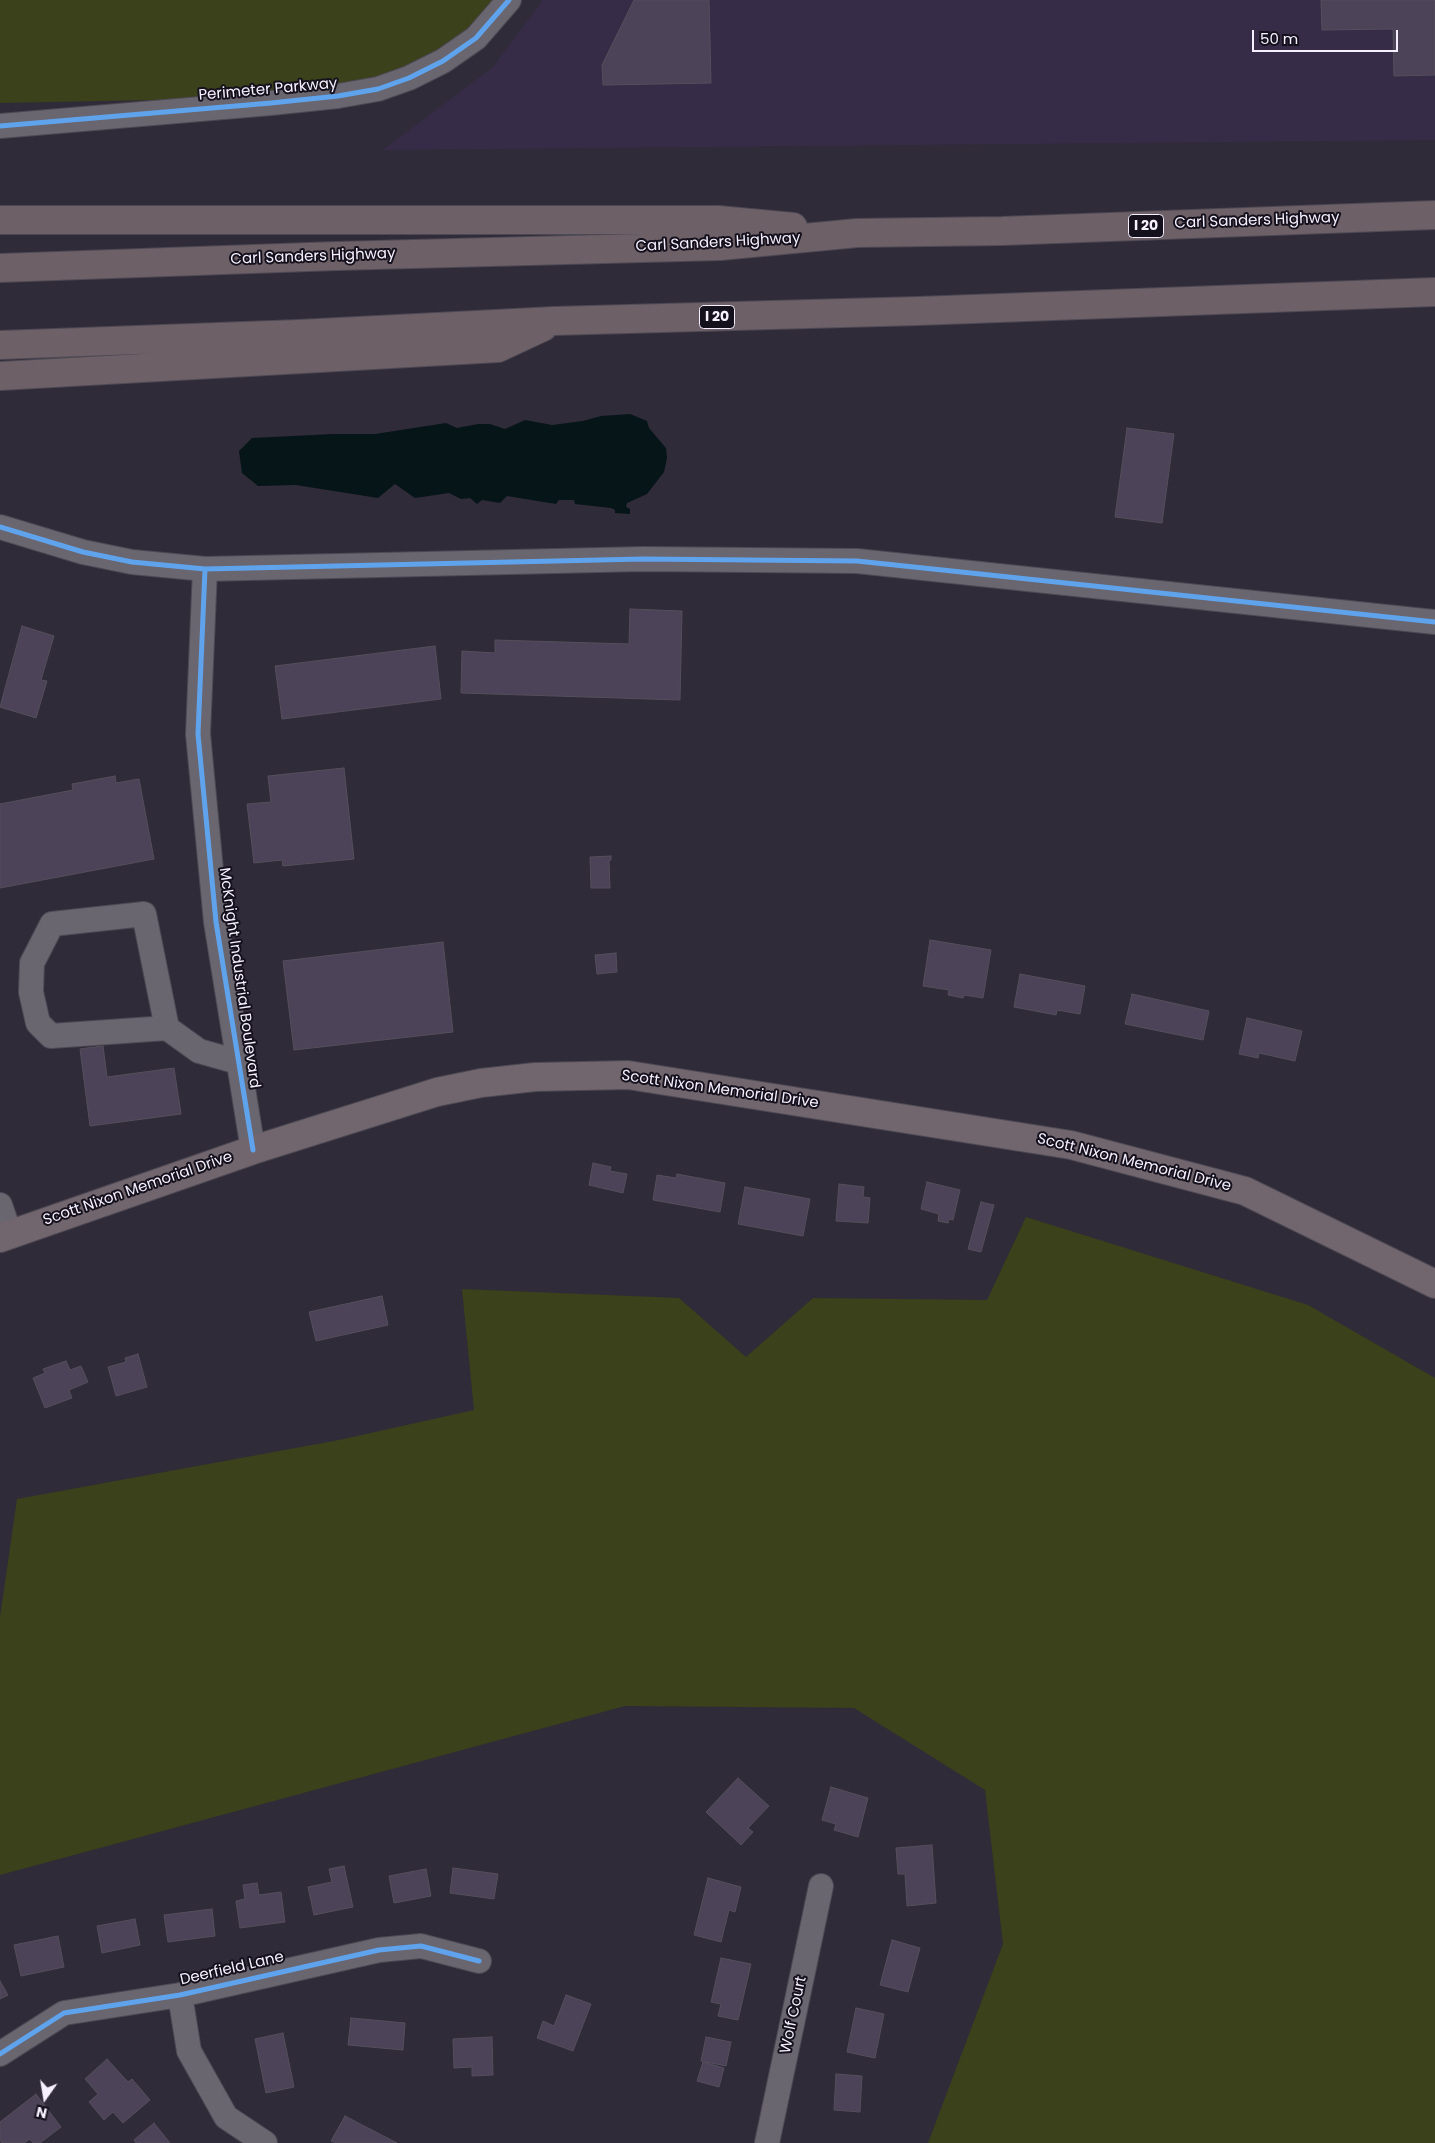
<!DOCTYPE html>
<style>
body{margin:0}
#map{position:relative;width:1435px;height:2143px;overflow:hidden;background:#302b38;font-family:Poppins,sans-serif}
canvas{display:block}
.north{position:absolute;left:20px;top:2073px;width:50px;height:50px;-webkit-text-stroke:4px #15111c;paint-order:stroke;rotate:193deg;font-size:14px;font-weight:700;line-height:20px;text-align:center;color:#f5efff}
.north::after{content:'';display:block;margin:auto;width:18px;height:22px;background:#f5efff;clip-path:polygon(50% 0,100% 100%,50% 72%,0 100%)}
.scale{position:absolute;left:1252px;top:30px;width:146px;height:22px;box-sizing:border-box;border:2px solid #f5efff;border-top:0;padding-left:6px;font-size:15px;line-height:18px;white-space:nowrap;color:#f5efff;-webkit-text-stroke:4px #15111c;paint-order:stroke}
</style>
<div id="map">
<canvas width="1435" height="2143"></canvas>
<div class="north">N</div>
<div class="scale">50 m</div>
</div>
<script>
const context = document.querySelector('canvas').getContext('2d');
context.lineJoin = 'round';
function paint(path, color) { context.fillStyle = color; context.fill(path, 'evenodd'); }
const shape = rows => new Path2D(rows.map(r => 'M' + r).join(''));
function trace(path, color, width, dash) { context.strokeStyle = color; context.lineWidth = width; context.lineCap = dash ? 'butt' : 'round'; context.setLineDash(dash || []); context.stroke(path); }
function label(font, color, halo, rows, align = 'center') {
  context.font = font + ' Poppins,sans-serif'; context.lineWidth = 4; context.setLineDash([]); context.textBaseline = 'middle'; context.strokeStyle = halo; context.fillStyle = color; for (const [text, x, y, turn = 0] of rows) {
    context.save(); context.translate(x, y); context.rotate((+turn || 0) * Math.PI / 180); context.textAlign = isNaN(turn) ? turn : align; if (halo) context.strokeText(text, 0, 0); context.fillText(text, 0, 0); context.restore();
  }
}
paint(shape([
 [543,0,1435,0,1435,140,383,150,493,67]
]), '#362c47');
paint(shape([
 [0,0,505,0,476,38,356,93,256,98,0,103],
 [1026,1217,1308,1305,1435,1378,1435,2143,928,2143,1003,1944,985,1790,854,1708,625,1706,0,1875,0,1617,17,1499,339,1440,474,1410,462,1289,679,1298,746,1357,813,1298,987,1300]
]), '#3a411b');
paint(shape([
 [630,414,647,421,649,428,666,448,667,458,664,472,647,494,627,503,626,507,630,509,630,514,615,513,615,510,611,508,575,504,574,500,559,500,556,504,507,496,500,503,482,500,477,504,470,498,461,499,449,493,415,498,395,484,378,498,296,485,258,486,242,473,239,451,252,438,333,434,375,434,446,423,457,428,478,424,490,424,505,429,525,420,552,425,583,421,601,416]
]), '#061517');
const building = shape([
 [634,0,709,0,711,83,603,85,602,65,634,0],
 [1321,0,1435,0,1435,75,1394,76,1393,29,1322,30,1321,0],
 [1127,428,1174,434,1162,523,1115,517,1127,428],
 [630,609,682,611,680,700,461,693,462,651,495,653,495,640,629,644,630,609],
 [22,626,54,636,41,680,47,681,36,718,0,707,22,626],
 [435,646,441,699,282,719,275,666,435,646],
 [344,768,354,859,283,866,282,860,254,863,247,804,271,802,268,776,344,768],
 [115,776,116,783,139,779,154,859,0,888,0,804,73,790,72,784,115,776],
 [611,856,611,860,609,861,610,888,591,888,590,857,611,856],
 [930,940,991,950,983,998,964,995,963,998,948,995,949,990,923,986,930,940],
 [443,942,453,1032,294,1050,283,961,443,942],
 [616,953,617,972,597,974,595,955,616,953],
 [1020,974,1085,986,1080,1014,1057,1010,1056,1015,1014,1007,1020,974],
 [1132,994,1209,1011,1203,1040,1125,1024,1132,994],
 [1247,1018,1302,1031,1295,1061,1259,1053,1258,1058,1239,1054,1247,1018],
 [103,1046,107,1077,174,1068,181,1114,90,1126,80,1049,103,1046],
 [593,1163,611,1167,610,1171,627,1174,623,1193,589,1185,593,1163],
 [677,1174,725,1183,720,1212,653,1200,657,1175,676,1178,677,1174],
 [927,1182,960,1190,953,1220,949,1219,948,1223,938,1221,939,1214,921,1209,927,1182],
 [839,1184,864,1187,863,1197,870,1198,868,1223,836,1221,839,1184],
 [745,1187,810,1199,803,1236,738,1224,745,1187],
 [981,1202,994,1205,981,1252,968,1249,981,1202],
 [382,1296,388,1325,316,1341,309,1312,382,1296],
 [138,1354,147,1387,116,1396,108,1367,126,1362,125,1358,138,1354],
 [66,1361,70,1370,81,1366,88,1382,69,1390,72,1398,45,1408,33,1378,45,1373,43,1369,66,1361],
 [738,1778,769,1806,748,1828,753,1832,741,1845,706,1812,738,1778],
 [831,1787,868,1798,858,1837,834,1830,836,1824,822,1820,831,1787],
 [932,1845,936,1903,907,1906,905,1874,898,1874,896,1848,932,1845],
 [344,1866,353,1907,314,1915,308,1887,332,1882,329,1869,344,1866],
 [453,1868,498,1874,494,1899,450,1893,453,1868],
 [426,1869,431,1896,394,1903,389,1876,426,1869],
 [708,1878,741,1887,735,1912,729,1910,721,1942,694,1935,708,1878],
 [257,1883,259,1895,281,1892,285,1922,240,1928,236,1901,245,1899,243,1885,257,1883],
 [212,1909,215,1936,168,1942,164,1915,212,1909],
 [135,1919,140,1945,102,1953,97,1926,135,1919],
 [58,1936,64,1967,21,1976,14,1945,58,1936],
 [892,1940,920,1948,908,1992,880,1985,892,1940],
 [721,1958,751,1964,738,2020,718,2016,721,2004,711,2002,721,1958],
 [0,1981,8,1995,0,1999,0,1981],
 [566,1995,591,2004,573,2051,537,2038,543,2021,554,2026,566,1995],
 [856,2008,884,2014,875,2058,847,2052,856,2008],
 [351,2018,405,2023,403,2050,348,2045,351,2018],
 [283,2033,294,2087,266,2093,255,2039,283,2033],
 [492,2037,493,2075,472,2076,472,2067,454,2068,453,2039,492,2037],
 [706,2037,731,2042,726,2066,701,2061,706,2037],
 [107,2059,128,2082,132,2079,150,2100,123,2123,113,2112,104,2120,89,2102,98,2094,85,2079,107,2059],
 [703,2062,724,2068,719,2087,697,2081,703,2062],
 [836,2074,862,2076,860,2112,834,2110,836,2074],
 [36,2094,61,2127,40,2143,33,2143,30,2139,24,2143,2,2143,0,2140,0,2122,36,2094],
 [345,2116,397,2143,336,2143,331,2141,345,2116],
 [154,2123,170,2143,136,2143,134,2140,154,2123]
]);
paint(building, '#4c4358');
trace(building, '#544f5b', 1);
const minor = shape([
 [0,126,271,103,338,96,378,89,409,78,443,61,476,38,509,0],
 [0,527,83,552,132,562,205,569,643,559,857,561,1435,622],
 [205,569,198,734,216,922,253,1150],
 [167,1028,144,914,52,924,32,963,31,992,38,1023,51,1036,167,1028,199,1051,238,1062],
 [0,1205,10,1234],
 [180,1995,189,2051,226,2117,265,2143],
 [0,2054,64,2013,180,1995,379,1950,421,1946,479,1961],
 [767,2143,821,1886]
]);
const major = shape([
 [0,1238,253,1150,437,1092,481,1083,535,1077,628,1075,1071,1145,1245,1191,1435,1284]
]);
const highway = shape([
 [0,220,718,220,793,227],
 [0,268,337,256,720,246,857,233,1002,231,1435,215],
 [0,345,299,334,554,321,918,311,1435,292],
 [0,376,498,348,543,327]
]);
trace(minor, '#4d4954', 26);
trace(major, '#4d4954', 30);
trace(highway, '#4d4954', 30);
trace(minor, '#69666f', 24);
trace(major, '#71666e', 28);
trace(highway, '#6d6066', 28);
trace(shape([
 [0,126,271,103,338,96,378,89,409,78,443,61,476,38,509,0],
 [0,527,83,552,132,562,205,569,643,559,857,561,1435,622],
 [205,569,198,734,216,922,253,1150],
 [0,2054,64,2013,180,1995,379,1950,421,1946,479,1961]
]), '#60a3ed', 5);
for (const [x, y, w] of [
 [1146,226,35],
 [717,317,35]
]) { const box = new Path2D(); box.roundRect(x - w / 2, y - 11.5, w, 23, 4); context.fillStyle = '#15111c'; context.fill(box); trace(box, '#f5efff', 1); }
label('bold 14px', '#f5efff', null, [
 ["I 20",1146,226],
 ["I 20",717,317]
]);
label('15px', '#f5efff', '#15111c', [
 ["Perimeter Parkway",268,90,-5],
 ["Carl Sanders Highway",1257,221,-2],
 ["Carl Sanders Highway",718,243,-3],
 ["Carl Sanders Highway",313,257,-2],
 ["McKnight Industrial Boulevard",239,978,82],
 ["Scott Nixon Memorial Drive",720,1090,8],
 ["Scott Nixon Memorial Drive",1134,1163,14],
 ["Scott Nixon Memorial Drive",138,1189,-19],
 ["Deerfield Lane",232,1969,-13],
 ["Wolf Court",794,2015,-78]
]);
</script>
